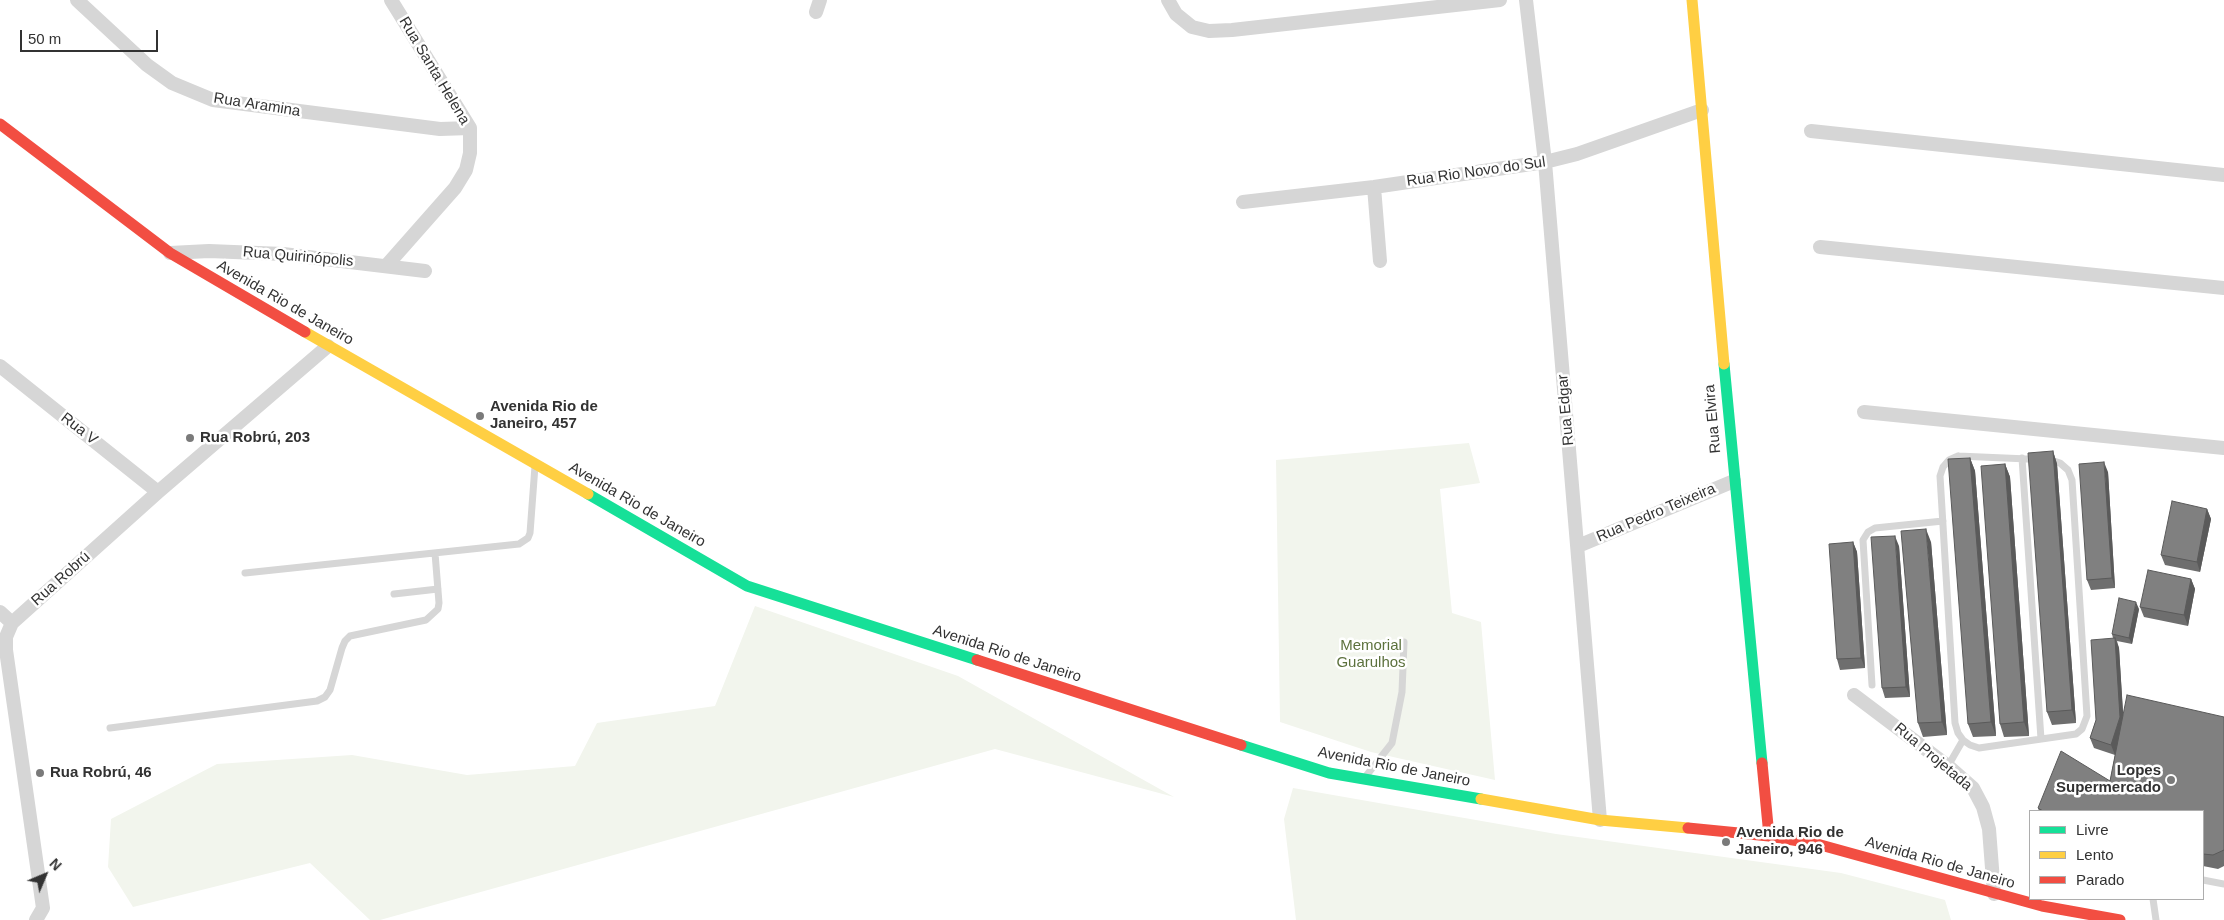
<!DOCTYPE html>
<meta charset="utf-8">
<style>
body{margin:0}
#map{position:relative;width:2224px;height:920px;overflow:hidden;background:#fff;font-family:Helvetica,sans-serif}
canvas{display:block}
.legend{position:absolute;left:2029px;top:810px;width:175px;height:90px;box-sizing:border-box;background:#fff;border:1px solid #adadad;margin:0;padding:6px 9px;list-style:none;font-size:15px;color:#323232}
.legend li{display:flex;align-items:center;gap:10px;height:25px}
.legend b{width:25px;border:1px solid #adadad}
.north{position:absolute;left:20px;top:850px;width:50px;height:50px;-webkit-text-stroke:4px #fff;paint-order:stroke;rotate:45deg;font-size:14px;font-weight:700;line-height:20px;text-align:center;color:#323232}
.north::after{content:'';display:block;margin:auto;width:18px;height:22px;background:#323232;clip-path:polygon(50% 0,100% 100%,50% 72%,0 100%)}
.scale{position:absolute;left:20px;top:30px;width:138px;height:22px;box-sizing:border-box;border:2px solid #323232;border-top:0;padding-left:6px;font-size:15px;line-height:18px;white-space:nowrap;color:#323232;-webkit-text-stroke:4px #fff;paint-order:stroke}
</style>
<div id="map">
<canvas width="2224" height="920"></canvas>
<ul class="legend">
<li><b style="height:6px;background:#16e098"></b>Livre</li>
<li><b style="height:6px;background:#ffcf43"></b>Lento</li>
<li><b style="height:6px;background:#f24e42"></b>Parado</li>
</ul>
<div class="north">N</div>
<div class="scale">50 m</div>
</div>
<script>
const context = document.querySelector('canvas').getContext('2d');
context.lineJoin = 'round';
function paint(path, color) { context.fillStyle = color; context.fill(path, 'evenodd'); }
const shape = rows => new Path2D(rows.map(r => 'M' + r).join(''));
function trace(path, color, width, dash) { context.strokeStyle = color; context.lineWidth = width; context.lineCap = dash ? 'butt' : 'round'; context.setLineDash(dash || []); context.stroke(path); }
function label(font, color, halo, rows, align = 'center') {
  context.font = font + ' Helvetica,sans-serif'; context.lineWidth = 5; context.setLineDash([]); context.textBaseline = 'middle'; context.strokeStyle = halo; context.fillStyle = color; for (const [text, x, y, turn = 0] of rows) {
    context.save(); context.translate(x, y); context.rotate((+turn || 0) * Math.PI / 180); context.textAlign = isNaN(turn) ? turn : align; if (halo) context.strokeText(text, 0, 0); context.fillText(text, 0, 0); context.restore();
  }
}
paint(shape([
 [1469,443,1480,483,1440,489,1452,613,1481,622,1495,780,1371,752,1280,722,1276,460],
 [755,606,958,676,1174,797,995,749,380,920,370,920,310,863,133,907,108,867,111,819,217,764,352,755,467,775,575,766,597,723,715,706],
 [1293,788,1556,834,1841,873,1945,900,1951,920,1296,920,1284,819]
]), '#f2f5ed');
trace(shape([
 [1958,456,2051,460,2060,463,2068,470,2072,480,2087,716,2082,729,2076,734,1979,748,1970,745,1963,740,1958,733,1955,723,1940,476,1943,467,1949,460,1958,456],
 [2022,458,2041,739],
 [245,573,519,544,528,538,530,533,535,466],
 [394,594,438,589],
 [1872,685,1863,540,1868,532,1875,528,1943,521],
 [110,728,317,701,325,697,330,690,342,648,345,641,350,636,426,620,438,609,439,603,435,553],
 [1948,766,1963,740],
 [1366,776,1392,743,1402,692,1404,642],
 [2203,880,2224,884],
 [2153,899,2156,920]
]), '#d6d6d6', 7);
trace(shape([
 [77,0,147,65,172,83,213,100,440,129,470,128],
 [1168,0,1176,14,1192,27,1209,31,1232,30,1500,0],
 [1526,0,1545,162,1600,820],
 [816,12,820,0],
 [1811,131,2224,175],
 [1374,187,1380,261],
 [1243,202,1374,187,1545,162,1577,154,1702,110],
 [1820,247,2224,288],
 [170,253,209,251,283,254,425,271],
 [387,265,455,188,466,170,470,153,470,128,391,0],
 [0,366,158,492],
 [1864,412,2224,448],
 [1578,546,1734,481],
 [0,612,12,623],
 [1854,695,1948,766,1973,788,1983,807,1989,829,1994,894],
 [36,920,43,908,6,650,6,637,12,623,158,492,328,346]
]), '#d6d6d6', 14);
trace(shape([
 [1724,364,1762,763],
 [588,494,747,586,977,660],
 [1241,745,1329,773,1481,799]
]), '#16e098', 11);
trace(shape([
 [1692,0,1724,364],
 [305,332,588,494],
 [1481,799,1600,820,1688,828]
]), '#ffcf43', 11);
trace(shape([
 [0,124,170,253,305,332],
 [977,660,1241,745],
 [1762,763,1769,836],
 [1688,828,1769,836,1817,844,2042,906,2120,920]
]), '#f24e42', 11);
paint(shape([
 [2053,451,2057,464,2076,723,2052,725,2047,712],
 [1970,458,1975,471,1996,736,1973,737,1968,724],
 [2005,464,2010,477,2029,736,2004,737,2000,724],
 [2108,472,2115,588,2091,590,2087,580],
 [2207,509,2211,519,2200,572,2165,565,2161,555],
 [1853,542,1857,552,1865,668,1840,670,1837,659],
 [1931,542,1947,735,1923,737,1918,723],
 [1899,546,1910,697,1885,698,1882,688],
 [2191,579,2195,589,2188,626,2144,617,2140,607],
 [2139,609,2132,644,2117,641,2119,648,2123,715,2224,717,2224,866,2218,869,2203,866,2203,811,2039,811,2038,808,2110,781,2115,755,2094,748,2090,738,2096,720,2113,638,2112,634]
]), '#6e6e6e');
paint(shape([
 [2053,451,2057,464,2076,723,2072,710],
 [1970,458,1975,471,1996,736,1991,722],
 [2104,462,2108,472,2115,588,2112,578],
 [2005,464,2010,477,2029,736,2024,722],
 [2207,509,2211,519,2200,572,2197,562],
 [1926,529,1931,542,1947,735,1942,722],
 [1895,536,1899,546,1910,697,1906,687],
 [1853,542,1857,552,1865,668,1861,658],
 [2191,579,2195,589,2188,626,2184,615],
 [2136,602,2139,609,2132,644,2129,638],
 [2115,638,2119,648,2124,727,2115,755,2111,745]
]), '#5a5a5a');
const building = shape([
 [2053,451,2072,710,2047,712,2028,453,2053,451],
 [1970,458,1991,722,1968,724,1948,459,1970,458],
 [2104,462,2112,578,2087,580,2079,464,2104,462],
 [2005,464,2024,722,2000,724,1981,466,2005,464],
 [2172,501,2207,509,2197,562,2161,555,2172,501],
 [1926,529,1942,722,1918,723,1901,531,1926,529],
 [1895,536,1906,687,1882,688,1871,537,1895,536],
 [1853,542,1861,658,1837,659,1829,544,1853,542],
 [2148,570,2191,579,2184,615,2140,607,2148,570],
 [2119,598,2136,602,2129,638,2112,634,2119,598],
 [2115,638,2120,717,2111,745,2090,738,2096,720,2091,640,2115,638],
 [2127,695,2224,717,2224,850,2213,855,2203,854,2203,811,2043,811,2038,808,2061,751,2110,781,2127,695]
]);
paint(building, '#808080');
trace(building, '#5a5a5a', 1);
for (const [x, y, r, color] of [
 [480,416,5,"#7a7a7a"],
 [190,438,5,"#7a7a7a"],
 [40,773,5,"#7a7a7a"],
 [2171,780,5,"#7a7a7a"],
 [1726,842,5,"#7a7a7a"]
]) { const dot = new Path2D(); dot.arc(x, y, r, 0, 2 * Math.PI); context.fillStyle = color; context.fill(dot); trace(dot, '#fff', 2); }
label('15px', '#323232', '#fff', [
 ["Rua Santa Helena",434,71,59],
 ["Rua Aramina",257,105,9],
 ["Rua Rio Novo do Sul",1476,172,-8],
 ["Rua Quirinópolis",298,257,5],
 ["Avenida Rio de Janeiro",285,303,30],
 ["Rua Edgar",1566,410,-95],
 ["Rua Elvira",1713,419,-95],
 ["Rua V",79,429,38],
 ["Avenida Rio de Janeiro",637,505,30],
 ["Rua Pedro Teixeira",1656,513,-23],
 ["Rua Robrú",61,579,-42],
 ["Avenida Rio de Janeiro",1007,654,18],
 ["Rua Projetada",1933,757,40],
 ["Avenida Rio de Janeiro",1394,767,11],
 ["Avenida Rio de Janeiro",1940,863,16]
]);
label('bold 15px', '#323232', '#fff', [
 ["Avenida Rio de",490,407],
 ["Janeiro, 457",490,424],
 ["Rua Robrú, 203",200,438],
 ["Lopes",2161,771,"right"],
 ["Supermercado",2161,788,"right"],
 ["Rua Robrú, 46",50,773],
 ["Avenida Rio de",1736,833],
 ["Janeiro, 946",1736,850]
], 'left');
label('15px', '#5c713d', '#fff', [
 ["Memorial",1371,646],
 ["Guarulhos",1371,663]
]);
</script>
